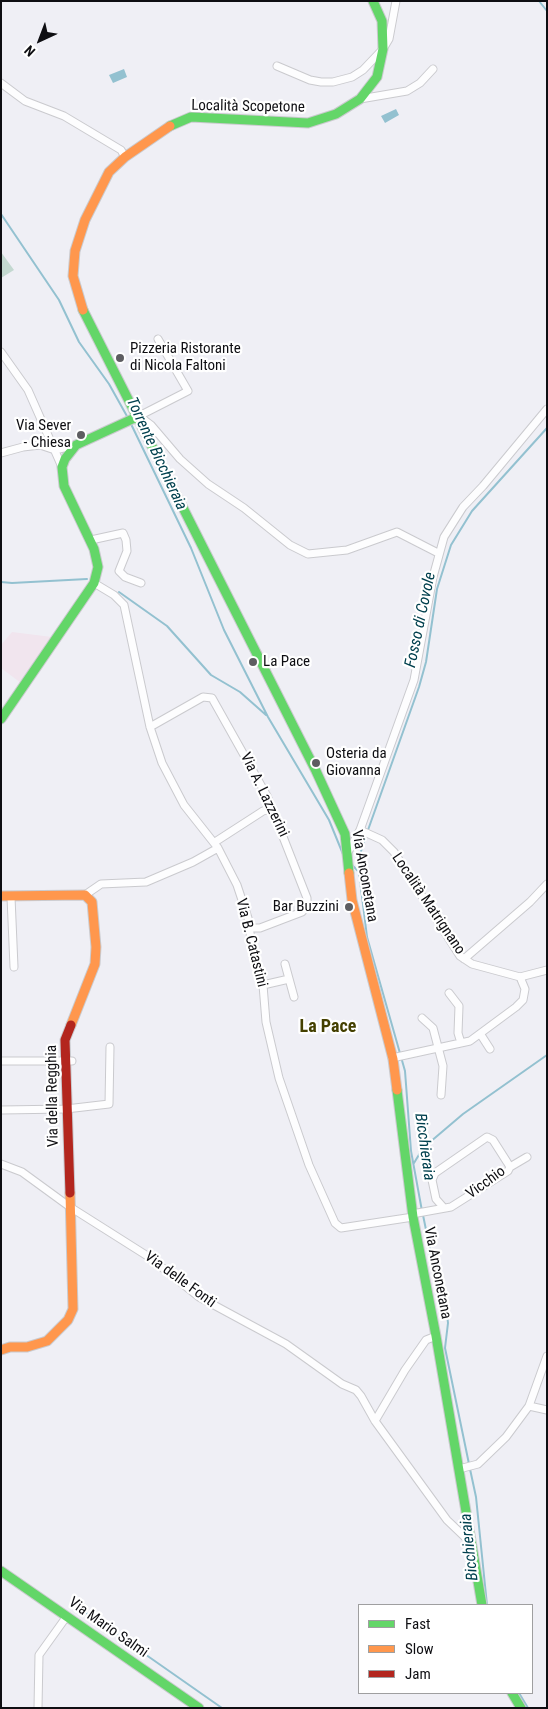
<!DOCTYPE html>
<meta charset="utf-8">
<style>
body{margin:0}
#map{position:relative;width:548px;height:1709px;overflow:hidden;background:#efeff5;font-family:"Roboto Condensed",sans-serif}
canvas{display:block}
.frame{position:absolute;inset:0;border:2px solid #0e0e12;pointer-events:none}
.legend{position:absolute;left:358px;top:1604px;width:175px;height:90px;box-sizing:border-box;background:#fff;border:1px solid #9f9fa0;margin:0;padding:6px 9px;list-style:none;font-size:15px;color:#0e0e12}
.legend li{display:flex;align-items:center;gap:10px;height:25px}
.legend b{width:25px;border:1px solid #9f9fa0}
.north{position:absolute;left:15px;top:15px;width:50px;height:50px;-webkit-text-stroke:4px #fff;paint-order:stroke;rotate:223deg;font-size:14px;font-weight:700;line-height:20px;text-align:center;color:#0e0e12}
.north::after{content:'';display:block;margin:auto;width:18px;height:22px;background:#0e0e12;clip-path:polygon(50% 0,100% 100%,50% 72%,0 100%)}
</style>
<div id="map">
<canvas width="548" height="1709"></canvas>
<div class="frame"></div>
<ul class="legend">
<li><b style="height:6px;background:#63d668"></b>Fast</li>
<li><b style="height:6px;background:#ff974d"></b>Slow</li>
<li><b style="height:6px;background:#b3261e"></b>Jam</li>
</ul>
<div class="north">N</div>
</div>
<script>
const context = document.querySelector('canvas').getContext('2d');
context.lineJoin = 'round';
function paint(path, color) { context.fillStyle = color; context.fill(path, 'evenodd'); }
const shape = rows => new Path2D(rows.map(r => 'M' + r).join(''));
function trace(path, color, width, dash) { context.strokeStyle = color; context.lineWidth = width; context.lineCap = dash ? 'butt' : 'round'; context.setLineDash(dash || []); context.stroke(path); }
function label(font, color, halo, rows, align = 'center') {
  context.font = font + ' "Roboto Condensed",sans-serif'; context.lineWidth = 4.5; context.setLineDash([]); context.textBaseline = 'middle'; context.strokeStyle = halo; context.fillStyle = color; for (const [text, x, y, turn = 0] of rows) {
    context.save(); context.translate(x, y); context.rotate((+turn || 0) * Math.PI / 180); context.textAlign = isNaN(turn) ? turn : align; if (halo) context.strokeText(text, 0, 0); context.fillText(text, 0, 0); context.restore();
  }
}
paint(shape([
 [12,632,52,637,21,683,1,668,1,645]
]), '#f1e5ee');
paint(shape([
 [1,252,14,270,1,278]
]), '#c3d8d0');
paint(shape([
 [124,69,127,77,113,83,109,75],
 [396,109,399,115,385,123,381,116]
]), '#93c1d0');
trace(shape([
 [539,1,547,11],
 [1,214,59,300,79,342,109,384,128,418],
 [131,424,191,548,224,630,268,717,329,820,345,859],
 [1,582,12,583,87,579],
 [119,592,167,626,211,675,240,692,266,715],
 [368,830,419,687,426,662,437,589,451,545,472,511,547,428],
 [352,865,359,872,367,937,405,1071,411,1151,422,1211],
 [359,872,359,858,366,835],
 [414,1163,423,1148,463,1114,547,1055],
 [423,1215,437,1284,446,1305,448,1323,445,1348,469,1464],
 [470,1469,476,1497,487,1605],
 [79,1608,222,1708],
 [519,1693,528,1708]
]), '#93c1d0', 2);
const street = shape([
 [277,66,310,80,321,82,333,82,352,77,363,70,383,49,389,39,396,1],
 [1,83,25,101,64,116,121,150,125,157],
 [360,99,407,91,420,83,433,69],
 [158,339,188,391,139,416,151,425,180,459,208,484,244,508,290,545,308,554,347,550,397,532,438,553],
 [1,352,28,390,62,467],
 [1,453,23,447,40,445,55,450,76,445],
 [91,540,123,533,126,540,127,551,119,571,125,577,141,583],
 [94,583,114,595,124,605,150,727,162,763,184,805,218,848,237,885,248,918,252,948,263,985,266,1022,279,1078,309,1165,335,1223,341,1228,413,1217],
 [150,727,203,697,212,698,267,796,307,898,307,906,302,912,260,928,250,928],
 [360,830,382,840,394,852,460,956,472,964,520,977,525,989,523,1000,516,1007,470,1041,392,1058],
 [215,842,263,811,271,809],
 [348,852,360,830,414,680,433,577,444,537,463,507,483,486,547,409],
 [85,895,101,884,146,882,193,862,218,848],
 [11,897,14,967],
 [464,959,530,902,547,884],
 [285,964,294,997],
 [520,977,547,970],
 [263,985,289,979],
 [449,993,459,1006,458,1033,461,1043],
 [422,1018,433,1028,443,1066,441,1095],
 [481,1035,490,1049],
 [1,1061,72,1061],
 [1,1110,66,1109,109,1104,110,1047],
 [1,1164,22,1172,70,1207,149,1257,199,1297,286,1344,342,1384,356,1390,361,1396,375,1421,447,1520,470,1542],
 [510,1167,527,1157],
 [412,1214,451,1207,508,1171,510,1167,507,1162,493,1140,487,1137,435,1173,432,1180,436,1199,444,1208],
 [529,1406,547,1410],
 [375,1421,405,1370,426,1340,436,1336],
 [459,1469,478,1464,506,1437,529,1406,547,1356],
 [38,1708,39,1655,67,1616]
]);
const fast = shape([
 [170,126,191,117,308,123,336,114,360,99,377,77,383,49,382,21,373,1],
 [83,310,316,771,345,834,349,873],
 [1,719,94,583,98,567,94,549,64,486,62,467,65,459,76,445,139,416],
 [397,1090,413,1217,436,1336,482,1605],
 [1,1571,199,1708],
 [512,1693,521,1708]
]);
const slow = shape([
 [83,310,73,276,75,251,85,220,109,172,125,157,170,126],
 [349,873,352,900,393,1059,397,1090],
 [1,896,85,895,92,902,96,947,95,964,71,1025],
 [1,1350,10,1347,27,1347,47,1341,68,1320,73,1309,70,1193]
]);
const jam = shape([
 [70,1193,65,1040,71,1025]
]);
trace(street, '#cacace', 9);
trace(fast, '#cacace', 11);
trace(slow, '#cacace', 11);
trace(jam, '#cacace', 11);
trace(street, '#fdfdfe', 7);
trace(fast, '#63d668', 9);
trace(slow, '#ff974d', 9);
trace(jam, '#b3261e', 9);
for (const [x, y, r, color] of [
 [120,358,5,"#5d5d61"],
 [81,435,5,"#5d5d61"],
 [253,662,5,"#5d5d61"],
 [316,763,5,"#5d5d61"],
 [349,907,5,"#5d5d61"]
]) { const dot = new Path2D(); dot.arc(x, y, r, 0, 2 * Math.PI); context.fillStyle = color; context.fill(dot); trace(dot, '#fff', 2); }
label('15px', '#0e0e12', '#fff', [
 ["Località Scopetone",248,107,1],
 ["Via A. Lazzerini",264,795,64],
 ["Via Anconetana",364,876,80],
 ["Località Matrignano",428,904,56],
 ["Via B. Catastini",251,943,76],
 ["Via della Regghia",53,1096,-91],
 ["Vicchio",486,1183,-36],
 ["Via Anconetana",437,1273,79],
 ["Via delle Fonti",180,1280,36],
 ["Via Mario Salmi",108,1628,35]
]);
label('15px', '#0e0e12', '#fff', [
 ["Pizzeria Ristorante",130,349],
 ["di Nicola Faltoni",130,366],
 ["Via Sever",71,426,"right"],
 ["- Chiesa",71,443,"right"],
 ["La Pace",263,662],
 ["Osteria da",326,754],
 ["Giovanna",326,771],
 ["Bar Buzzini",339,907,"right"]
], 'left');
label('italic 16px', '#01404e', '#fff', [
 ["Torrente Bicchieraia",156,454,65],
 ["Fosso di Covole",421,620,-78],
 ["Bicchieraia",424,1147,82],
 ["Bicchieraia",470,1547,-96]
]);
label('bold 18px', '#444000', '#fff', [
 ["La Pace",328,1027]
]);
</script>
